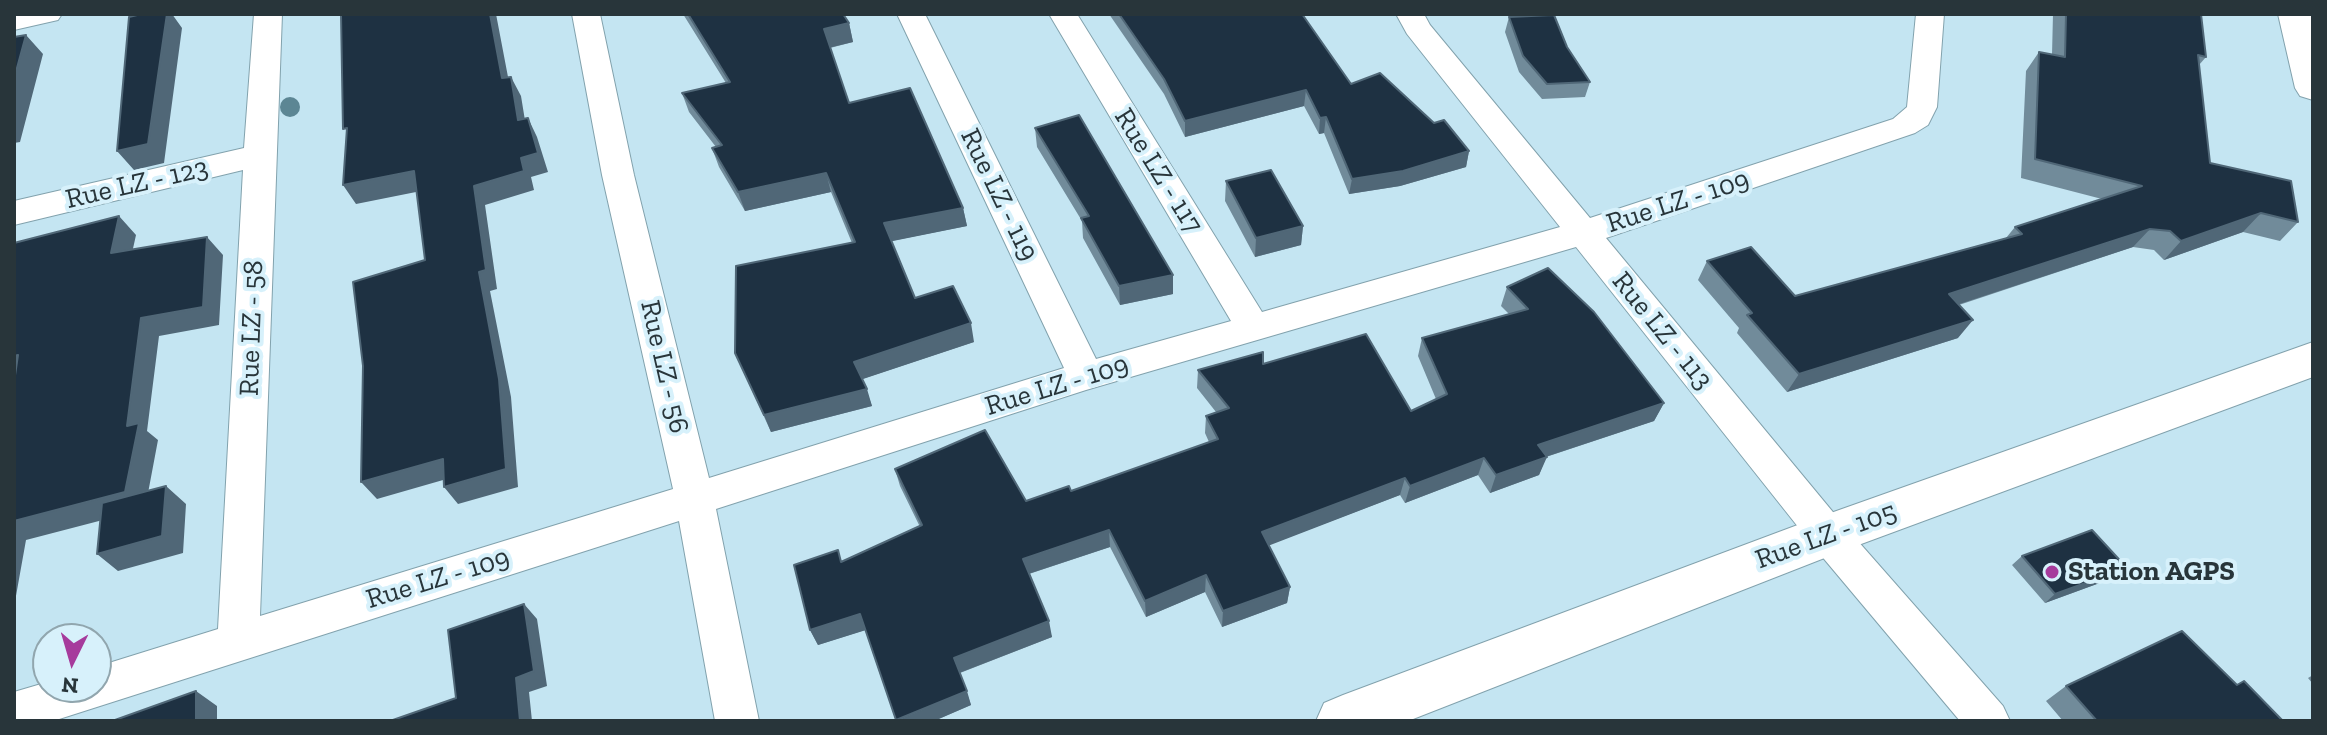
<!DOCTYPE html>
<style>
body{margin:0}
#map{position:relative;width:2327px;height:735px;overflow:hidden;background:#c4e5f2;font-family:"Zilla Slab",serif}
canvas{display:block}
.frame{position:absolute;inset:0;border:16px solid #28353a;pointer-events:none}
.north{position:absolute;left:32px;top:623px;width:80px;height:80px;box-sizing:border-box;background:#d7f1fb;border:2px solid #91a6ae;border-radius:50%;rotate:185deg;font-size:22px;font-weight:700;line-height:32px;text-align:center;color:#28353a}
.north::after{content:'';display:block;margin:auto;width:28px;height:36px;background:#a63b9c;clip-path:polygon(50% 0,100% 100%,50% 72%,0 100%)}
</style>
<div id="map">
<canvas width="2327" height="735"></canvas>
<div class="frame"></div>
<div class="north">N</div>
</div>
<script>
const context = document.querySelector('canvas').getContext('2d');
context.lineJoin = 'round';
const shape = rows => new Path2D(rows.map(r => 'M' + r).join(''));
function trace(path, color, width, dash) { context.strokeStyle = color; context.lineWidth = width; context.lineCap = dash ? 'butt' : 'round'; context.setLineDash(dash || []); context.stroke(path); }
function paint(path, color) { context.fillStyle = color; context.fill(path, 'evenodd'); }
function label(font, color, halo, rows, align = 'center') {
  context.font = font + ' "Zilla Slab",serif'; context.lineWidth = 8; context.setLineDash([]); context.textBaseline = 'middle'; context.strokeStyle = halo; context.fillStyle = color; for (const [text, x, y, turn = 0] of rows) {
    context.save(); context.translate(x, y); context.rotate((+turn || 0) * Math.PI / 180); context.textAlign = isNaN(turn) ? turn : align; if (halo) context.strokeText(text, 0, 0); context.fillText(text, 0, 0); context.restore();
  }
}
const street = shape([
 [14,14,62,14,58,20,14,30,14,14],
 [254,14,282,14,260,616,673,489,602,175,572,14,600,14,634,175,709,478,1064,368,897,14,925,14,1096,359,1231,321,1049,14,1077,14,1262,312,1560,227,1407,34,1396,14,1424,14,1430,25,1590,218,1893,119,1907,107,1916,14,1944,14,1937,107,1928,125,1915,133,1606,238,1842,523,2003,706,2010,721,1960,721,1814,547,1576,247,1086,390,716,509,759,721,715,721,679,521,53,721,14,721,14,692,48,682,48,687,96,687,96,667,218,629,243,170,14,225,14,201,244,148,254,14]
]);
const secondary = shape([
 [2278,14,2312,14,2313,100,2300,96,2295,88,2278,14],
 [2313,342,2313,377,1845,550,1408,721,1316,721,1324,703,1343,695,1811,520,2313,342]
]);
trace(street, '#82a2ad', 2);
trace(secondary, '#82a2ad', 2);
paint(street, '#fff');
paint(secondary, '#fff');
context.fillStyle = '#5c8694';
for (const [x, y] of [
 [290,107]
]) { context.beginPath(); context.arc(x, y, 10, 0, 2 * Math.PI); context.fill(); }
paint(shape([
 [683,14,843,14,849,23,853,42,830,48,849,103,963,208,967,226,891,241,915,298,974,342,862,379,872,406,771,432,735,353,852,243,831,192,745,211,719,167,712,148,716,147,689,112,682,93,726,83],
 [1109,14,1302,14,1351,84,1434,123,1469,151,1466,167,1400,186,1349,194,1324,133,1319,134,1304,106,1185,137,1164,94],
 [2053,14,2201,14,2206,57,2199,65,2210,163,2298,222,2280,241,2243,232,2164,260,2154,250,2133,247,1959,305,1958,338,1787,392,1737,333,1739,328,1698,280,1707,261,1795,296,2006,238,2015,227,2102,199,2021,178,2026,71,2039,52,2052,55],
 [1509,17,1567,47,1590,82,1585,97,1542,99,1519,72,1505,32],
 [1035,128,1173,294,1120,305,1083,238,1082,221,1037,147],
 [1226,181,1303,226,1301,245,1255,257,1225,201],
 [1507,287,1664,403,1654,421,1546,457,1539,475,1490,493,1478,475,1405,503,1400,495,1268,545,1290,587,1287,603,1222,627,1205,592,1146,617,1110,547,1029,574,1052,637,960,673,971,705,934,721,896,721,865,630,818,645,810,630,843,561,920,527,900,486,895,469,1026,501,1071,491,1209,442,1205,433,1206,416,1216,412,1197,388,1198,370,1263,364,1411,411,1436,399,1418,356,1422,338,1509,314,1501,306],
 [2022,556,2127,568,2116,577,2045,603,2012,565],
 [2313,675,2313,684,2308,678],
 [2237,685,2283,721,2063,721,2046,701,2066,686]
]), '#718b9a');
paint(shape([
 [167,14,172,14,182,28,164,163,134,170,117,151],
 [490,14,496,14,512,98,502,78],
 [849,23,853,42,828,48,824,29],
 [26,35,43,54,20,142,14,143,14,79],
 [511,77,521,96,528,139,518,120],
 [1306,90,1304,106,1185,137,1185,121],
 [1326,117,1324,133,1319,134,1320,118],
 [528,118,537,137,548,172,531,177,534,190,485,205,497,289,490,291,511,397,518,487,458,504,444,487,479,272,474,186,521,158],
 [1469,151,1466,167,1400,186,1349,194,1352,179],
 [414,171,426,190,356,204,343,185],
 [826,173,831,192,745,211,738,192],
 [963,208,967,226,888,242,884,223],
 [2261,213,2243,232,2164,260,2181,241],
 [119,216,136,235,128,271,111,253],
 [1303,226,1301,245,1255,257,1256,238],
 [2150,229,2133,247,1935,312,1949,294],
 [207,237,223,255,219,325,159,336,147,431,158,440,145,509,26,540,14,607,14,521,127,426,141,318],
 [1173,275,1173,294,1120,305,1119,286],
 [1973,320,1958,338,1787,392,1799,374],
 [971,323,974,342,860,380,854,362],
 [18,355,14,379,14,356],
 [867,389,872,406,771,432,764,415],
 [1664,403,1654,421,1530,462,1538,445],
 [1547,457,1539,475,1490,493,1496,475],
 [1484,458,1478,475,1405,503,1410,486],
 [443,459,457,476,377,499,361,482],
 [1405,478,1400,495,1260,549,1262,532],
 [166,486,186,504,183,553,118,571,97,554],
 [1109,530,1110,547,1025,575,1023,559],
 [2127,568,2116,577,2045,603,2055,594],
 [1206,575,1205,592,1146,617,1145,601],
 [1290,587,1287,603,1222,627,1223,611],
 [524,604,537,619,547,686,529,692,532,721,520,721,516,678],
 [860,614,866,630,818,645,810,630],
 [1049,621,1052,637,959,673,954,658],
 [196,691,217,706,217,721,196,721],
 [967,691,971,705,934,721,896,721]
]), '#506777');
const building = shape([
 [141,14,167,14,148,144,117,151,129,17,141,14],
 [341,14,490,14,502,78,511,77,518,120,528,118,538,153,521,158,524,171,474,186,486,270,479,272,499,379,506,469,444,487,443,459,361,482,363,366,353,282,425,260,414,171,343,185,347,128,343,129,341,14],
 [688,14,843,14,849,23,824,29,849,103,910,88,963,208,884,223,915,298,953,286,971,323,854,362,867,389,764,415,735,353,736,266,855,242,826,173,738,192,712,148,722,145,682,93,730,82,688,14],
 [1119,14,1302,14,1351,84,1380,73,1434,123,1444,120,1469,151,1403,171,1352,179,1326,117,1320,118,1306,90,1185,121,1164,79,1119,14],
 [2066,14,2201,14,2206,57,2198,55,2210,163,2291,181,2298,222,2261,213,2181,241,2170,231,2150,229,1949,294,1973,320,1799,374,1747,315,1752,313,1707,261,1751,247,1795,296,2022,234,2015,227,2142,186,2035,159,2039,52,2065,57,2066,14],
 [1554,15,1567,47,1590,82,1547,84,1523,56,1509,17,1554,15],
 [26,35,14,79,14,37,26,35],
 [1079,115,1173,275,1119,286,1081,218,1089,216,1035,128,1079,115],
 [1271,170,1303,226,1256,238,1226,181,1271,170],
 [119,216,111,253,207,237,203,307,141,318,127,426,139,423,125,492,14,521,14,382,18,355,14,356,14,243,119,216],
 [1548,268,1594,312,1664,403,1538,445,1547,457,1496,475,1484,458,1410,486,1405,478,1262,532,1290,587,1223,611,1206,575,1145,601,1109,530,1023,559,1049,621,954,658,967,691,896,720,860,614,810,630,794,565,838,550,841,562,922,525,895,469,985,430,1026,501,1069,486,1071,491,1218,439,1206,416,1229,408,1198,370,1263,352,1263,364,1366,334,1411,411,1447,394,1422,338,1528,309,1507,287,1548,268],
 [166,486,162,536,97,554,102,503,166,486],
 [2092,530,2127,568,2055,594,2022,556,2092,530],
 [524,604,534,671,516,678,520,721,390,721,456,698,448,630,524,604],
 [2182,631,2237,685,2244,681,2283,721,2097,721,2066,686,2182,631],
 [196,691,196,721,115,721,115,720,196,691]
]);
paint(building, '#1e3142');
trace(building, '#506777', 2);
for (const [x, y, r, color] of [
 [2052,572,8,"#a63b9c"]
]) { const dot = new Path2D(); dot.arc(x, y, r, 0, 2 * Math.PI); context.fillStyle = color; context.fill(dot); trace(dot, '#d7f1fb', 3); }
label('28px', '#28353a', '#d7f1fb', [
 ["Rue LZ - 117",1158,171,58],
 ["Rue LZ - 123",137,184,-13],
 ["Rue LZ - 119",999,195,64],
 ["Rue LZ - 109",1678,202,-18],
 ["Rue LZ - 58",252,328,-88],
 ["Rue LZ - 113",1662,331,51],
 ["Rue LZ - 56",664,367,77],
 ["Rue LZ - 109",1057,386,-17],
 ["Rue LZ - 105",1826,536,-20],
 ["Rue LZ - 109",438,579,-17]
]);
label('bold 28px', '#28353a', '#d7f1fb', [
 ["Station AGPS",2068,572]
], 'left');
</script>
